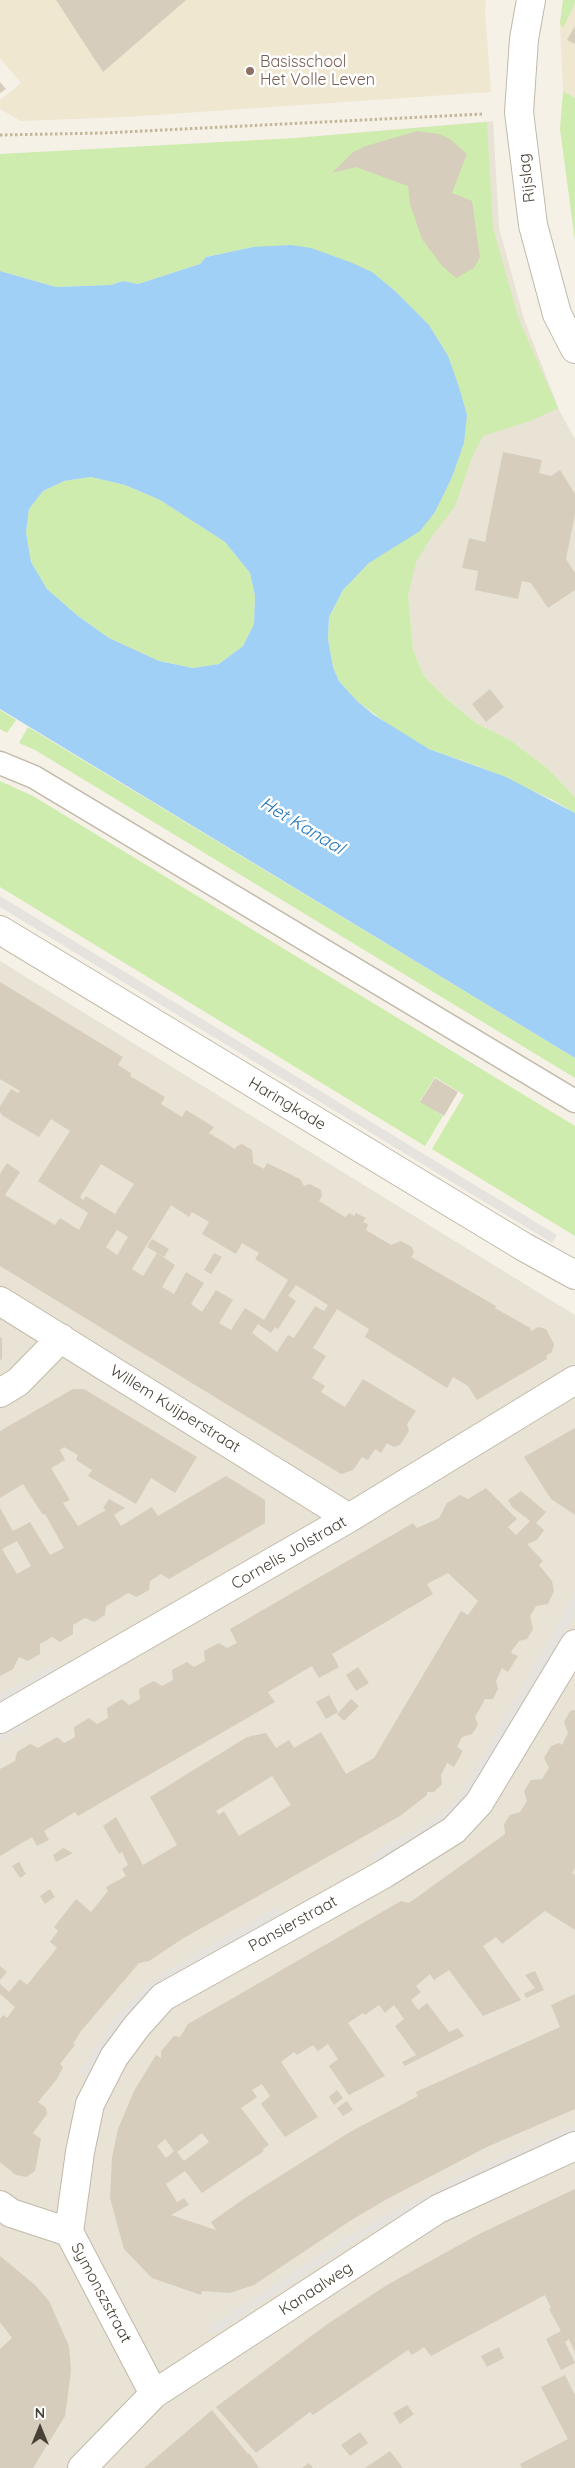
<!DOCTYPE html>
<style>
body{margin:0}
#map{position:relative;width:575px;height:2468px;overflow:hidden;background:#f5f1e7;font-family:Quicksand,sans-serif}
canvas{display:block}
.north{position:absolute;left:15px;top:2403px;width:50px;height:50px;-webkit-text-stroke:4px #fff;paint-order:stroke;rotate:0deg;font-size:14px;font-weight:700;line-height:20px;text-align:center;color:#484236}
.north::after{content:'';display:block;margin:auto;width:18px;height:22px;background:#484236;clip-path:polygon(50% 0,100% 100%,50% 72%,0 100%)}
</style>
<div id="map">
<canvas width="575" height="2468"></canvas>
<div class="north">N</div>
</div>
<script>
const context = document.querySelector('canvas').getContext('2d');
context.lineJoin = 'round';
function paint(path, color) { context.fillStyle = color; context.fill(path, 'evenodd'); }
const shape = rows => new Path2D(rows.map(r => 'M' + r).join(''));
function trace(path, color, width, dash) { context.strokeStyle = color; context.lineWidth = width; context.lineCap = dash ? 'butt' : 'round'; context.setLineDash(dash || []); context.stroke(path); }
function label(font, color, halo, rows, align = 'center') {
  context.font = font + ' Quicksand,sans-serif'; context.lineWidth = 5; context.setLineDash([]); context.textBaseline = 'middle'; context.strokeStyle = halo; context.fillStyle = color; for (const [text, x, y, turn = 0] of rows) {
    context.save(); context.translate(x, y); context.rotate((+turn || 0) * Math.PI / 180); context.textAlign = isNaN(turn) ? turn : align; if (halo) context.strokeText(text, 0, 0); context.fillText(text, 0, 0); context.restore();
  }
}
paint(shape([
 [493,121,499,228,524,319,560,412,575,439,575,797,547,768,510,740,476,723,447,699,424,676,413,650,408,597,296,138],
 [0,961,575,1315,575,2468,0,2468]
]), '#e9e3d5');
paint(shape([
 [0,0,486,0,485,11,491,92,126,117,21,121,0,109,0,100,21,83,0,58],
 [563,0,575,0,575,98,563,91,560,23]
]), '#efe7d0');
paint(shape([
 [563,0,575,0,575,3,563,28,560,23],
 [563,91,575,98,575,241,560,129],
 [487,122,493,228,519,320,558,408,530,421,483,436,472,457,455,506,432,536,416,562,408,596,413,650,424,676,447,699,476,723,510,740,547,768,575,797,575,813,553,800,480,767,429,749,393,728,357,701,339,681,333,667,328,639,329,617,343,590,369,563,435,512,452,477,464,443,467,415,448,356,429,325,395,291,372,272,253,247,206,257,200,264,138,284,123,281,111,285,56,287,0,271,0,154,296,138],
 [91,477,125,485,160,500,225,542,250,573,255,596,254,624,243,646,219,664,193,668,159,661,109,638,78,616,47,589,31,562,26,532,29,509,43,491,64,481],
 [0,710,16,720,7,733,0,729],
 [28,727,575,1058,575,1078,35,750,19,743],
 [0,781,33,796,575,1126,575,1236,432,1149,464,1095,435,1077,420,1101,443,1116,425,1146,0,887]
]), '#ceecad');
paint(shape([
 [0,896,557,1235,552,1243,0,907],
 [575,1593,575,1614,474,1790,457,1812,431,1832,376,1862,371,1854,426,1824,450,1806,465,1786],
 [56,1663,61,1671,0,1706,0,1695],
 [22,1719,26,1727,0,1742,0,1732],
 [278,1906,284,1915,123,2022,87,2077,79,2072,115,2017,136,1994,163,1973],
 [575,2125,575,2134,465,2182,367,2234,213,2335,208,2327,364,2227,462,2175]
]), '#e6e3df');
paint(shape([
 [291,245,311,248,350,262,372,272,395,291,429,325,448,356,459,387,467,415,464,443,452,477,435,512,420,531,369,563,343,590,329,617,328,639,333,667,339,681,357,701,374,715,429,749,506,777,575,813,575,1058,0,709,0,271,56,287,111,285,123,281,138,284,200,264,206,257,253,247],
 [91,477,125,485,160,500,225,542,250,573,255,596,254,624,243,646,219,664,193,668,159,661,109,638,78,616,47,589,31,562,26,532,29,509,43,491,64,481]
]), '#a0d0f5');
paint(shape([
 [56,0,186,0,103,72],
 [575,26,575,44,567,40],
 [0,82,6,89,0,93],
 [417,131,439,134,450,139,467,154,452,193,472,201,480,257,474,268,456,278,442,266,422,239,410,204,408,186,356,167,332,173,353,152,366,146],
 [503,452,542,460,539,473,551,476,560,470,575,494,575,514,566,559,575,573,575,590,548,608,531,583,522,581,518,599,475,590,478,571,462,568,469,538,485,542],
 [490,689,504,707,486,722,472,704],
 [0,982,123,1057,118,1065,131,1073,130,1076,165,1097,161,1104,182,1117,186,1110,214,1127,209,1133,235,1149,237,1146,242,1144,252,1150,253,1163,264,1169,267,1163,300,1179,304,1186,310,1184,321,1190,322,1196,319,1201,345,1217,350,1213,354,1216,356,1213,366,1218,363,1222,368,1224,366,1230,391,1245,401,1241,412,1247,414,1253,411,1257,496,1306,495,1308,530,1328,531,1331,538,1327,546,1329,554,1344,552,1352,546,1356,547,1359,477,1400,468,1386,453,1377,447,1388,365,1337,369,1329,337,1309,313,1348,326,1356,312,1378,325,1386,321,1392,345,1407,363,1379,416,1411,407,1424,409,1431,400,1445,394,1447,387,1443,381,1453,375,1449,368,1460,362,1457,353,1470,341,1474,0,1266,0,1174,7,1163,20,1172,5,1195,55,1225,60,1218,79,1230,88,1213,38,1181,70,1131,51,1119,39,1137,3,1116,0,1112,0,1106,11,1089,18,1093,20,1091,0,1079],
 [101,1164,134,1184,115,1214,86,1196,83,1200,80,1197],
 [171,1205,189,1217,192,1212,209,1222,202,1234,236,1254,242,1243,259,1253,255,1259,288,1280,264,1320,245,1308,231,1330,219,1323,233,1300,216,1290,202,1312,191,1304,204,1283,186,1272,174,1294,162,1287,175,1265,157,1253,143,1276,132,1269],
 [117,1230,128,1237,117,1255,106,1247],
 [296,1285,328,1305,324,1311,315,1306,294,1338,288,1335,277,1352,252,1333,258,1324,271,1333,275,1327,278,1329,296,1301,288,1296],
 [435,1078,458,1092,444,1116,420,1102],
 [152,1239,169,1249,164,1257,147,1247],
 [214,1253,222,1257,211,1274,204,1270],
 [0,1337,2,1338,2,1359,0,1360],
 [73,1389,84,1389,197,1457,175,1493,151,1478,136,1504,88,1476,92,1470,76,1460,78,1455,64,1447,60,1450,65,1460,51,1468,70,1500,63,1503,78,1526,106,1510,103,1508,109,1499,125,1508,114,1515,121,1526,152,1507,158,1516,226,1476,265,1500,265,1523,169,1579,161,1574,150,1581,149,1590,137,1597,128,1593,120,1598,106,1606,105,1615,94,1622,85,1618,73,1625,73,1634,60,1642,52,1637,40,1644,40,1654,28,1661,19,1657,13,1669,0,1676,0,1508,13,1531,30,1522,50,1555,64,1548,45,1514,43,1515,23,1484,0,1498,0,1431],
 [17,1541,31,1566,17,1574,2,1549],
 [575,1428,575,1515,551,1499,524,1457],
 [486,1488,517,1519,508,1527,516,1535,530,1521,512,1507,508,1500,521,1491,546,1512,536,1523,544,1530,537,1540,527,1544,543,1561,539,1565,552,1581,554,1591,548,1604,536,1606,530,1616,533,1629,527,1639,519,1641,513,1649,511,1653,518,1656,508,1672,502,1668,500,1672,496,1681,498,1689,493,1699,485,1699,483,1703,475,1717,478,1725,472,1734,462,1737,457,1747,463,1751,454,1767,447,1763,441,1775,442,1784,434,1792,427,1792,427,1795,400,1816,182,1939,149,1961,139,1963,81,2031,73,2044,75,2045,60,2064,63,2067,57,2079,38,2102,46,2108,47,2114,33,2133,41,2139,35,2171,26,2177,16,2175,0,2162,0,2019,3,2015,7,2018,15,2007,0,1994,0,1984,9,1992,20,1979,27,1985,57,1948,50,1942,58,1931,54,1927,76,1899,91,1912,108,1891,106,1887,126,1876,122,1869,128,1865,122,1852,119,1854,103,1826,116,1817,143,1865,177,1845,150,1797,247,1737,266,1733,276,1748,289,1740,294,1748,321,1732,346,1774,374,1758,461,1611,468,1615,478,1601,448,1573,427,1584,433,1594,332,1654,339,1667,319,1678,312,1666,268,1692,275,1702,78,1816,75,1812,44,1831,49,1840,37,1846,32,1837,0,1856,0,1769,15,1761,17,1752,30,1744,38,1748,57,1737,64,1743,75,1737,74,1727,89,1718,97,1724,108,1718,107,1708,122,1699,129,1705,140,1699,139,1689,154,1681,162,1686,173,1680,172,1670,187,1662,194,1667,205,1661,204,1651,219,1643,227,1648,237,1643,230,1629,413,1523,417,1528,439,1518,447,1503,460,1495,468,1499],
 [272,1776,291,1805,239,1836,224,1811,219,1815,216,1811],
 [358,1667,369,1683,356,1691,346,1675],
 [329,1695,338,1712,326,1719,316,1702],
 [351,1699,359,1706,344,1721,337,1714],
 [575,1710,575,1868,572,1873,575,1875,575,1930,545,1911,502,1944,496,1937,483,1946,521,2000,483,2016,449,1970,434,1980,430,1974,416,1986,421,1992,411,2000,418,2010,427,2003,449,2032,458,2028,464,2036,405,2066,402,2062,416,2055,395,2026,404,2019,394,2005,385,2013,379,2005,365,2015,363,2013,348,2023,385,2076,349,2095,329,2066,338,2059,328,2044,318,2051,313,2045,297,2055,294,2052,281,2062,318,2117,285,2137,261,2104,270,2096,262,2084,252,2090,257,2097,241,2108,269,2145,262,2150,264,2151,202,2193,185,2171,166,2184,177,2202,184,2198,189,2205,171,2215,216,2230,211,2222,245,2198,350,2132,418,2096,416,2092,560,2027,551,2005,575,1994,575,2109,487,2147,389,2198,353,2219,254,2285,230,2293,202,2291,201,2295,152,2278,124,2249,110,2198,112,2158,118,2129,134,2091,156,2055,161,2058,161,2051,174,2036,180,2037,188,2024,401,1901,409,1903,505,1834,504,1824,510,1815,520,1812,527,1801,524,1791,531,1780,542,1779,549,1768,544,1758,551,1746,559,1743,562,1745,568,1733,564,1722,570,1711],
 [202,2133,209,2142,184,2161,177,2152],
 [165,2139,174,2151,166,2158,157,2146],
 [63,1848,73,1853,56,1862,53,1855],
 [19,1862,26,1874,20,1878,12,1866],
 [50,1889,55,1897,45,1904,40,1896],
 [0,1966,7,1972,0,1980],
 [535,1971,544,1990,526,1998,524,1994,535,1988,525,1975],
 [337,2090,343,2098,334,2105,329,2097],
 [347,2101,353,2110,343,2116,337,2108],
 [575,2189,575,2352,569,2339,565,2342,575,2363,561,2370,546,2339,561,2331,549,2309,551,2308,545,2295,431,2356,424,2347,412,2355,408,2350,313,2415,310,2412,256,2453,216,2407,326,2325,387,2285,481,2233],
 [0,2256,35,2285,49,2301,69,2346,71,2371,65,2416,33,2468,0,2468,0,2349,12,2338,0,2322],
 [499,2347,504,2358,487,2367,481,2356],
 [565,2375,575,2395,575,2468,522,2468,520,2464,568,2439,541,2387],
 [407,2405,414,2414,400,2424,393,2413],
 [212,2410,248,2454,249,2453,259,2468,144,2468],
 [360,2432,368,2443,350,2456,341,2445],
 [390,2451,403,2468,365,2468],
 [309,2463,313,2468,302,2468]
]), '#d7cdbc');
const service = shape([
 [0,763,34,777,575,1101]
]);
const minor = shape([
 [531,0,524,39,519,112,533,225,557,314,575,349],
 [0,930,524,1247,575,1275],
 [0,1301,349,1518],
 [0,1393,18,1382,61,1338],
 [0,1719,349,1518,575,1380],
 [0,2205,11,2213,69,2232,154,2394],
 [69,2232,80,2152,90,2104,114,2057,137,2026,163,1997,384,1874,454,1830,479,1803,575,1644],
 [82,2468,154,2394,438,2209,575,2146]
]);
trace(service, '#c1b9a9', 25);
trace(minor, '#c1b9a9', 30);
trace(shape([
 [0,135,103,133,484,114]
]), '#c4b699', 3, [2.5, 2.5]);
trace(service, '#fff', 22);
trace(minor, '#fff', 28);
for (const [x, y, r, color] of [
 [250,71,5,"#8d6e63"]
]) { const dot = new Path2D(); dot.arc(x, y, r, 0, 2 * Math.PI); context.fillStyle = color; context.fill(dot); trace(dot, '#fff', 2); }
label('16px', '#785e54', '#fff', [
 ["Basisschool",260,62],
 ["Het Volle Leven",260,80]
], 'left');
label('16px', '#484236', '#fff', [
 ["Rijslag",527,178,-97],
 ["Haringkade",287,1104,31],
 ["Willem Kuijperstraat",175,1409,32],
 ["Cornelis Jolstraat",289,1553,-30],
 ["Pansierstraat",293,1924,-29],
 ["Kanaalweg",316,2289,-33],
 ["Symonszstraat",101,2293,62]
]);
label('italic 18px', '#2779bc', '#fff', [
 ["Het Kanaal",302,826,31]
]);
</script>
